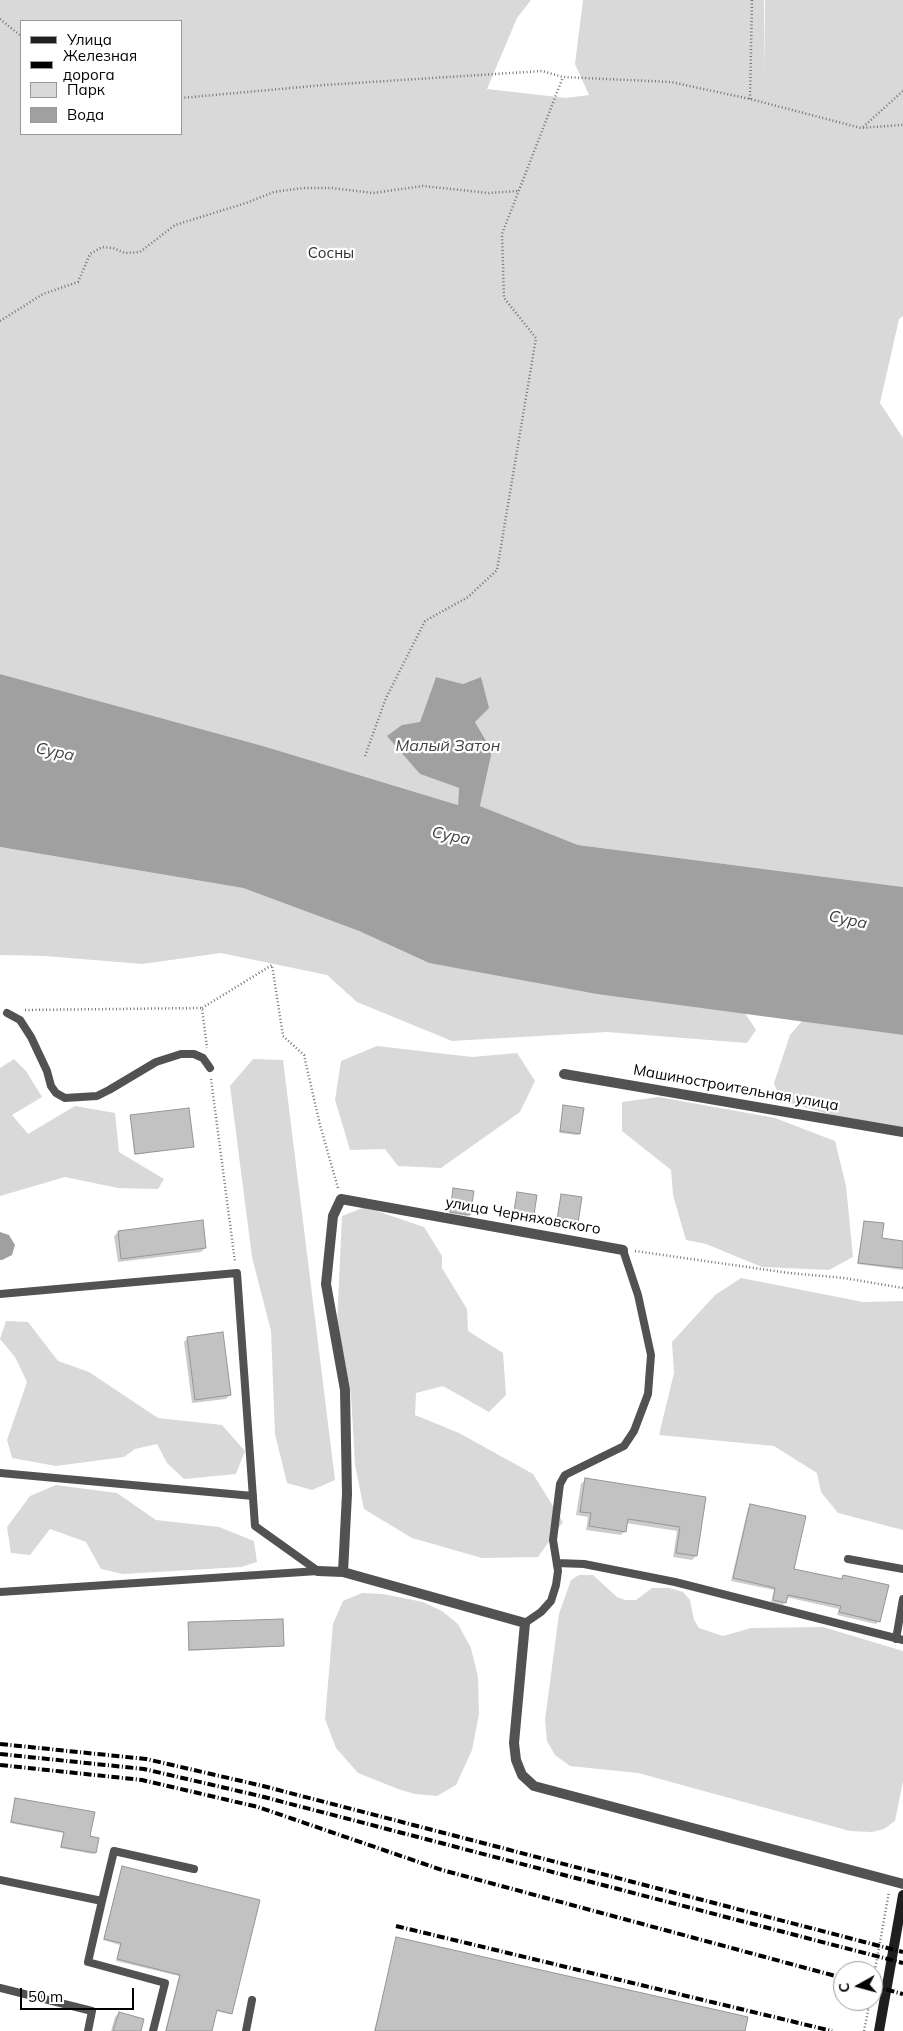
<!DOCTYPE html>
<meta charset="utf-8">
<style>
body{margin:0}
#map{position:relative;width:903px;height:2031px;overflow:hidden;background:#fff;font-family:Mulish,sans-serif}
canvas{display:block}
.legend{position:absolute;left:20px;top:20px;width:162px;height:115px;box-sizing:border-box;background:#fff;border:1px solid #999;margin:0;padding:6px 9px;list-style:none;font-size:15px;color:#000}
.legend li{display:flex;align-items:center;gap:10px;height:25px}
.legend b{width:25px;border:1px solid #999}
.north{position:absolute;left:833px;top:1961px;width:50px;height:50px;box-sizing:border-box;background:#fff;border:1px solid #999;border-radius:50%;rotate:263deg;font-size:14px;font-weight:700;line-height:20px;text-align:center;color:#000}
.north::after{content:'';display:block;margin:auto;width:18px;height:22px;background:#000;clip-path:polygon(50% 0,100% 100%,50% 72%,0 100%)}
.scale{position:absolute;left:20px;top:1988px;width:114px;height:22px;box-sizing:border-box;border:2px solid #000;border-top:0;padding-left:6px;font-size:15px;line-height:18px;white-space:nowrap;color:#000;-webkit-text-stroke:4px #fff;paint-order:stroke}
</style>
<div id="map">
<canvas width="903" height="2031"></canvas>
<ul class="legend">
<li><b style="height:6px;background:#1f1f1f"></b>Улица</li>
<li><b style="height:6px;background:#000"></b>Железная дорога</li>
<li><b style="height:14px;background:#d9d9d9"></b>Парк</li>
<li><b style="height:14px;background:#a0a0a0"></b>Вода</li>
</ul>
<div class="north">С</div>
<div class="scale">50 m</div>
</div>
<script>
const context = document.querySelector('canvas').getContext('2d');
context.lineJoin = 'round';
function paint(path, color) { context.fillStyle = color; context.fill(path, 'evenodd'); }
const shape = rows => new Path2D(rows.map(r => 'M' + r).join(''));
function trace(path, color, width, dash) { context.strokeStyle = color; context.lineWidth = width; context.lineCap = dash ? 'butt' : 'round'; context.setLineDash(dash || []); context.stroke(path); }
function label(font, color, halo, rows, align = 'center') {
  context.font = font + ' Mulish,sans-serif'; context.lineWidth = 4.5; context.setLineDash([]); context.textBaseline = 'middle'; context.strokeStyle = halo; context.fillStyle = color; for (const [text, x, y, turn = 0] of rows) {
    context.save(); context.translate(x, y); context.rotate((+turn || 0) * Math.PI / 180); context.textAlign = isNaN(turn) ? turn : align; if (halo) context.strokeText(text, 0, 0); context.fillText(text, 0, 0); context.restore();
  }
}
paint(shape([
 [0,0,531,0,517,18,487,89,566,98,589,95,575,64,583,0,764,0,765,77,765,0,903,0,903,316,899,319,880,403,903,438,903,887,578,845,480,806,492,751,475,722,481,677,463,684,436,677,420,723,402,725,420,774,459,788,458,805,263,746,0,674],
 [21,21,181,21,181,134,21,134],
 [0,847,243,888,359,931,429,963,745,1013,756,1030,747,1043,607,1032,452,1041,357,1002,327,975,221,953,142,964,45,956,0,955],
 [802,1021,903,1035,903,1129,862,1124,780,1100,774,1083,790,1035],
 [377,1046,472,1057,517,1053,535,1081,520,1112,441,1168,398,1166,385,1149,350,1150,335,1100,341,1061],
 [14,1059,26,1071,42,1097,12,1115,28,1134,75,1106,115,1113,119,1152,164,1179,158,1189,118,1188,65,1177,0,1196,0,1068],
 [253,1059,283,1060,335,1480,312,1490,287,1483,275,1434,271,1331,252,1257,230,1086],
 [659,1097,775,1118,835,1141,846,1186,853,1257,829,1270,762,1267,706,1244,686,1240,673,1195,671,1170,622,1131,622,1102],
 [365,1207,424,1227,442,1256,442,1268,467,1309,468,1331,503,1353,506,1395,489,1412,443,1386,416,1393,415,1415,459,1433,533,1474,563,1522,538,1557,482,1558,412,1538,364,1509,355,1465,351,1394,337,1325,342,1216],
 [741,1278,863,1302,903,1301,903,1530,838,1513,821,1492,817,1473,774,1446,659,1435,674,1373,672,1342,715,1295],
 [6,1321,28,1322,58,1361,89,1372,158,1418,222,1425,245,1451,236,1474,184,1479,167,1463,157,1444,135,1449,124,1457,56,1466,12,1458,7,1440,27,1382,15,1357,0,1339],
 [56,1485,117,1493,156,1520,219,1527,254,1541,257,1562,241,1567,123,1574,101,1569,86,1542,50,1529,30,1555,11,1553,7,1527,30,1496],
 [579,1575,593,1575,617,1597,625,1600,636,1600,652,1588,669,1588,683,1592,690,1600,694,1620,699,1628,723,1636,751,1628,823,1627,903,1651,903,1781,895,1821,884,1829,872,1832,850,1831,638,1773,570,1766,555,1755,547,1741,545,1720,559,1614,571,1580],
 [362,1593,383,1594,423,1602,442,1611,458,1624,471,1648,478,1677,479,1714,472,1750,456,1785,437,1796,415,1794,398,1789,358,1773,336,1748,325,1719,333,1624,343,1601]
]), '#d9d9d9');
paint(shape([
 [0,674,263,746,458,805,459,788,420,774,387,736,402,725,420,722,436,677,463,684,481,677,489,708,475,722,492,751,480,806,578,845,903,887,903,1035,597,994,429,963,359,931,243,888,0,847],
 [0,1232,9,1235,15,1245,12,1255,2,1260,0,1260]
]), '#a0a0a0');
paint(shape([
 [564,1107,579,1134,577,1135,559,1133],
 [131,1117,192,1146,134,1155],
 [454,1189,469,1215,467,1216,449,1213],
 [517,1194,532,1220,530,1222,512,1219],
 [562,1196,576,1222,575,1224,556,1221],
 [864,1222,881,1239,903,1243,903,1270,857,1264],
 [118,1232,205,1248,201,1252,118,1262,114,1236],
 [188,1338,230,1395,226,1399,192,1403,184,1342],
 [585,1480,705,1498,696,1556,692,1560,673,1557,677,1531,626,1523,625,1531,621,1535,586,1530,588,1517,576,1515,581,1484],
 [750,1505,793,1570,841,1579,843,1576,879,1621,876,1624,837,1615,839,1609,786,1597,783,1605,771,1602,774,1590,731,1581,748,1508],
 [189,1623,283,1646,188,1651],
 [15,1800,89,1837,95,1852,93,1854,60,1848,63,1833,10,1823],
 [122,1867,231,2013,229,2014,216,2011,211,2031,165,2031,179,1976,116,1961,120,1945,103,1940],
 [397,1938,744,2031,374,2031],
 [119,2013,140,2031,111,2031,115,2017]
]), '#0003');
const building = shape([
 [563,1105,584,1108,580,1134,560,1131,563,1105],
 [189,1108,194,1147,135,1154,130,1115,189,1108],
 [453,1188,474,1191,470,1215,450,1212,453,1188],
 [517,1192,537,1195,533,1221,513,1218,517,1192],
 [561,1194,582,1197,578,1223,557,1220,561,1194],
 [203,1220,206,1248,121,1259,118,1231,203,1220],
 [864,1221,884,1223,882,1238,903,1241,903,1268,858,1263,864,1221],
 [223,1332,231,1395,195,1400,187,1337,223,1332],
 [585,1478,706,1497,697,1556,676,1553,680,1527,628,1519,626,1532,589,1526,591,1513,580,1512,585,1478],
 [750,1504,806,1516,794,1569,842,1579,843,1575,889,1585,880,1622,839,1612,841,1606,788,1595,786,1603,773,1600,775,1588,733,1578,750,1504],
 [283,1619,284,1646,189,1650,188,1622,283,1619],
 [15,1798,95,1812,90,1836,99,1838,96,1853,61,1847,64,1832,11,1822,15,1798],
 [122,1866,260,1900,232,2014,217,2010,212,2031,166,2031,180,1975,117,1959,121,1943,104,1939,122,1866],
 [396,1937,748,2017,745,2031,375,2031,396,1937],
 [119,2012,144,2019,141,2031,113,2031,119,2012]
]);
paint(building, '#c2c2c2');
trace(building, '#969696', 1);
trace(shape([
 [0,19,21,36],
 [181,98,324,85,542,71,563,77,671,82,750,99,861,128,903,125],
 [750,99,752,0],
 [863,127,903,91],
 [0,321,43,294,78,282,90,254,102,247,113,248,125,253,140,252,175,225,246,203,274,192,303,188,332,188,373,193,423,186,489,193,518,191],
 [365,756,386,698,425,621,468,597,497,570,536,338,504,298,502,234,563,77],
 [202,1008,272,965,283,1036,304,1055,320,1125,338,1188],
 [25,1010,202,1008,207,1048],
 [211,1079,235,1262],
 [635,1251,789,1273,844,1278,903,1288],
 [873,1981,889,1892],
 [864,2031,870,2001]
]), '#747474', 2.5, [1, 2.5]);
trace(shape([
 [7,1013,20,1020,31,1037,47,1071,51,1086,56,1093,65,1098,97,1096,109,1090,156,1062,181,1054,194,1054,203,1058,210,1068],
 [0,1294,237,1273,255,1526,318,1571],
 [0,1473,253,1496],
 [848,1559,903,1569],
 [557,1563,584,1564,675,1582,903,1640],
 [0,1592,318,1571],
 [525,1623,541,1612,551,1601,556,1585,558,1571,553,1540,560,1484,565,1475,624,1446,634,1431,648,1394,651,1355,638,1295,623,1250],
 [896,1639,903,1599],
 [0,1880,102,1901,88,1962,165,1983,153,2031],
 [102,1901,114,1851,194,1869],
 [0,1988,92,2011,88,2031],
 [246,2031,252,2000]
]), '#525252', 8);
trace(shape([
 [564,1074,903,1132],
 [318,1571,343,1572,525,1623,514,1743,516,1760,522,1775,534,1786,903,1884],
 [343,1572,347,1494,345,1390,326,1284,333,1216,341,1199,623,1250]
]), '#525252', 10);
trace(shape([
 [879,2031,903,1895]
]), '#1f1f1f', 10);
trace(shape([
 [0,1744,146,1759,263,1786,903,1952],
 [0,1754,144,1769,260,1796,903,1963],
 [0,1765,142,1780,258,1807,442,1870,843,1978],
 [396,1926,832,2031],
 [873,1986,903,1994]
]), '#000', 4, [8, 2.5, 1, 2.5]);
label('15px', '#303030', '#fff', [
 ["Сосны",331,253]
]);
label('15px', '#000', '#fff', [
 ["Машиностроительная улица",736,1088,10],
 ["улица Черняховского",523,1216,10]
]);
label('italic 16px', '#414141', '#fff', [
 ["Малый Затон",448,746],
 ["Сура",55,752,12],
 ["Сура",451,836,12],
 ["Сура",848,920,12]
]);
</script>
